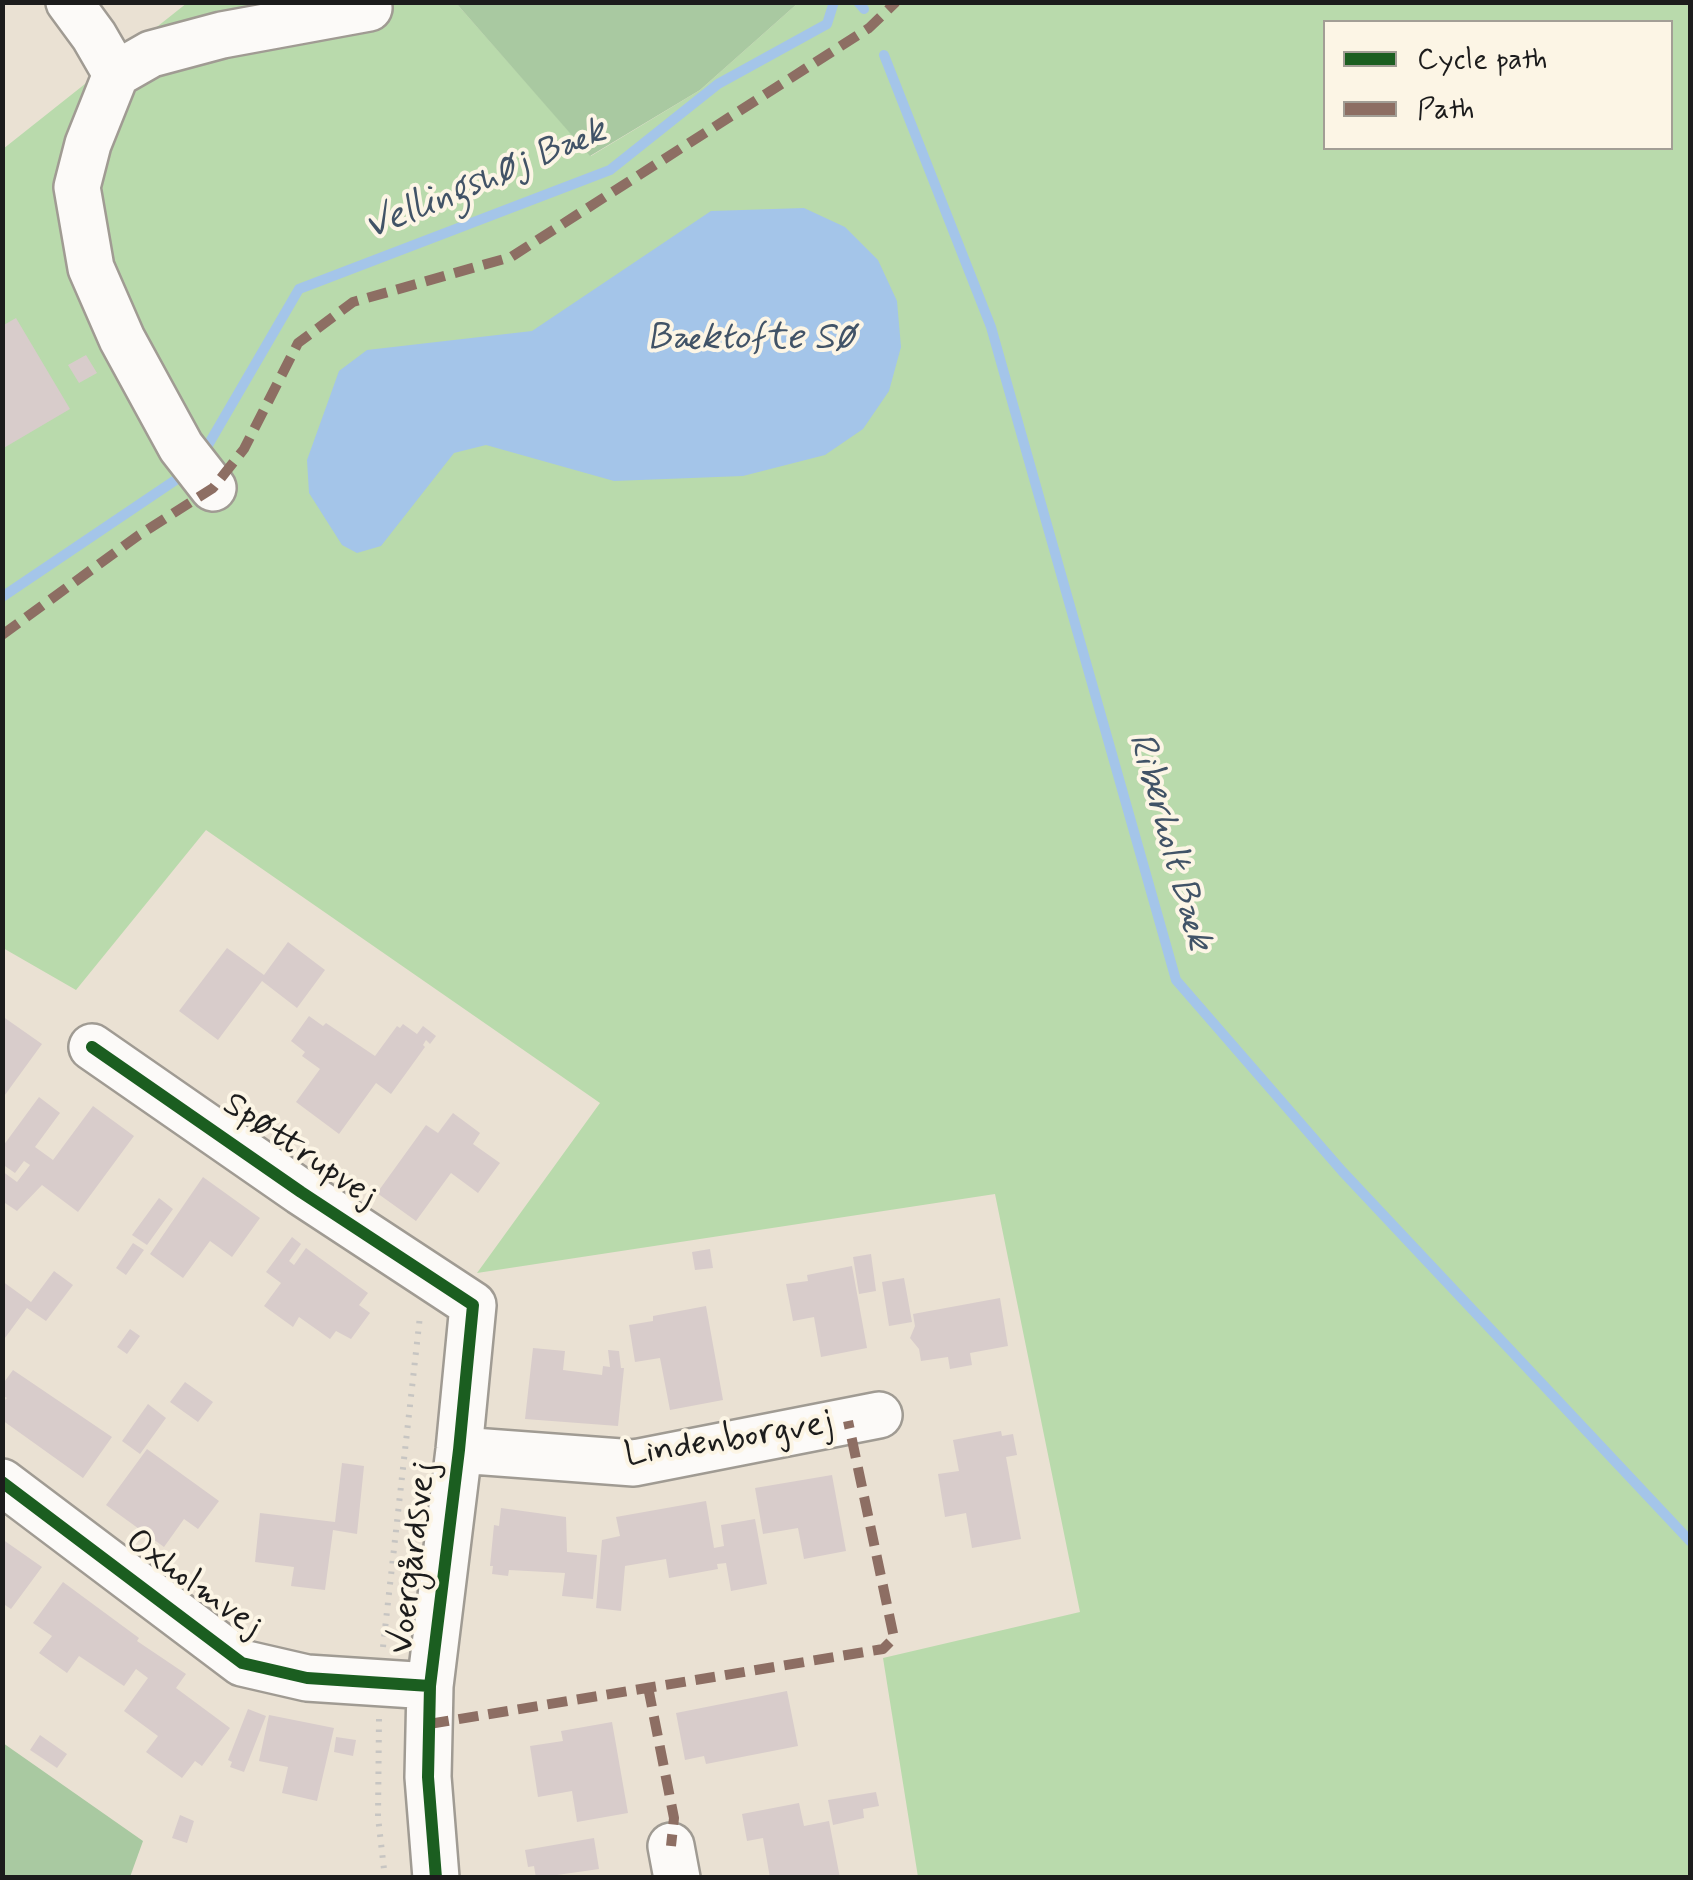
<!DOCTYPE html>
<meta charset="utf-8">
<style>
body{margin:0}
#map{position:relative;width:1693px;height:1880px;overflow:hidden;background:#eae1d3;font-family:Mynerve,sans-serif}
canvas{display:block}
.frame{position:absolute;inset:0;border:5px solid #1c1c1c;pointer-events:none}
.legend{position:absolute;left:1323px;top:20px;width:350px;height:130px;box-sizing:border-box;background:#fcf5e5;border:2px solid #a29e95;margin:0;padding:12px 18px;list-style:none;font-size:30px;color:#1c1c1c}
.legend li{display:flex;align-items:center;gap:20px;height:50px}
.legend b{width:50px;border:2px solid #a29e95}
</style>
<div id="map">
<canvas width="1693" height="1880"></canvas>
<div class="frame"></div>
<ul class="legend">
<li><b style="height:12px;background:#1b5e20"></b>Cycle path</li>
<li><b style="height:12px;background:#8d6e63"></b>Path</li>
</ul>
</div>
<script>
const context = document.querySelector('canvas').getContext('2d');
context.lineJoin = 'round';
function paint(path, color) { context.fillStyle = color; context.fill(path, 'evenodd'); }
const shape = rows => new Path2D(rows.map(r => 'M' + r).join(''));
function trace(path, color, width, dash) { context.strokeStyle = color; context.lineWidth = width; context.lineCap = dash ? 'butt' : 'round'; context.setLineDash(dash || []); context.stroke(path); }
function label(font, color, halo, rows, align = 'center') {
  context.font = font + ' Mynerve,sans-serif'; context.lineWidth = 8; context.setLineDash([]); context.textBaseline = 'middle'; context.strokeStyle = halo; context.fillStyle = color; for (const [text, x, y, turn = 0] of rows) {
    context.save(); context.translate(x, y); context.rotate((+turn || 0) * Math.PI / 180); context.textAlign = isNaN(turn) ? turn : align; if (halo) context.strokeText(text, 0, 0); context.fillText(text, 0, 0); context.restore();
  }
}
paint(shape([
 [187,3,456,3,591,156,700,90,798,3,1690,3,1690,1877,918,1877,883,1658,1080,1612,995,1194,477,1273,600,1103,206,830,76,990,3,948,3,149],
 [1326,22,1670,22,1670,148,1326,148]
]), '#b9daac');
paint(shape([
 [456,3,798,3,700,90,590,156],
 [3,1743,143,1841,130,1877,3,1877]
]), '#a9c9a1');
paint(shape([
 [804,208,845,227,878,260,897,301,901,347,889,391,863,429,825,455,743,476,614,481,486,445,454,453,381,546,357,553,342,545,309,493,307,460,339,371,367,350,532,331,711,211]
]), '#a4c5e9');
trace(shape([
 [858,2,864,9],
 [884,55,991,327,1176,980,1342,1171,1690,1541],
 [204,452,299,289,610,170,718,84,827,24,834,2],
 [2,597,180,477]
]), '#a4c5e9', 10);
paint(shape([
 [16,318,70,409,2,449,2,326],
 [86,355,97,373,79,383,68,365],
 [288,942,325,970,297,1008,262,981,218,1040,179,1011,227,948,264,975],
 [2,1016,42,1044,2,1099],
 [309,1016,323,1026,326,1023,375,1056,397,1026,400,1028,403,1024,417,1034,423,1026,436,1036,430,1044,426,1040,423,1045,425,1047,391,1094,376,1083,339,1134,296,1102,320,1069,302,1056,305,1052,291,1041],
 [39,1097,60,1113,35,1147,53,1160,93,1106,134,1136,78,1212,42,1185,17,1211,2,1201,2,1171,17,1182,30,1165,24,1161,15,1173,2,1164,3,1146],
 [453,1113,480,1133,473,1144,500,1163,478,1193,451,1173,416,1221,377,1193,426,1125,438,1133],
 [203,1177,260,1218,232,1257,210,1241,183,1278,150,1254],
 [159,1198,173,1209,147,1245,132,1235],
 [292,1237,301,1244,289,1261,294,1265,306,1248,368,1293,359,1305,370,1313,351,1339,336,1331,330,1339,299,1317,293,1327,264,1306,281,1283,266,1272],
 [133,1243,144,1250,126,1275,116,1268],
 [710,1249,713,1268,695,1270,692,1252],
 [871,1254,876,1291,859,1294,853,1257],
 [852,1266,867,1348,821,1357,814,1317,793,1321,786,1284,808,1281,807,1275],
 [54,1271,73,1285,46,1321,27,1308,2,1342,2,1281,31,1302],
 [904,1278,912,1322,889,1326,882,1282],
 [1000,1298,1008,1346,970,1353,972,1365,950,1369,948,1357,921,1361,919,1349,910,1338,915,1326,913,1314],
 [706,1306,723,1400,670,1410,660,1358,635,1362,629,1325,653,1321,653,1316],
 [130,1329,140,1336,127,1354,117,1347],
 [533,1348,565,1351,563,1370,602,1375,603,1366,610,1367,608,1350,619,1351,621,1368,624,1368,618,1426,525,1419],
 [13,1370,112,1437,83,1478,2,1420,2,1403,7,1398,2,1395,2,1385],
 [185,1382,213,1402,198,1422,170,1402],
 [148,1404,166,1418,140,1454,122,1441],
 [1001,1431,1002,1436,1013,1434,1017,1455,1006,1457,1021,1539,972,1548,966,1513,945,1517,938,1474,959,1471,953,1440],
 [147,1449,219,1501,198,1529,184,1519,164,1547,106,1505],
 [342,1463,364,1466,357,1534,333,1530,325,1590,291,1586,294,1567,255,1562,260,1513,335,1522],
 [832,1475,846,1551,804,1559,798,1528,763,1534,755,1488],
 [706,1501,714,1548,724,1546,721,1525,755,1519,767,1584,731,1591,726,1563,717,1564,718,1569,669,1578,666,1559,625,1566,621,1611,596,1608,602,1540,620,1536,616,1517],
 [501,1508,566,1517,567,1552,597,1555,593,1599,562,1596,565,1573,509,1570,508,1576,492,1574,493,1566,490,1566,494,1525,499,1526],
 [2,1539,42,1567,11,1609,2,1603],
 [63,1582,139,1638,137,1641,186,1674,176,1688,230,1728,202,1766,195,1761,182,1778,146,1752,158,1736,124,1711,148,1678,136,1669,124,1686,79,1656,67,1673,39,1653,52,1636,33,1623],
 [787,1691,798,1746,706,1764,704,1756,685,1760,676,1713],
 [248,1709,266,1716,244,1772,230,1767,232,1762,228,1760],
 [269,1715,334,1728,317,1801,282,1793,288,1767,259,1761],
 [612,1722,628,1813,577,1822,572,1791,538,1797,530,1746,563,1741,561,1731],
 [40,1735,67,1754,57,1768,30,1750],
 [336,1737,356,1740,353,1756,334,1752],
 [876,1792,879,1806,863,1809,864,1818,833,1825,828,1800],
 [799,1803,804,1826,829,1821,840,1878,770,1878,763,1838,747,1841,742,1814],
 [180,1815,194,1821,187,1843,172,1838],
 [594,1838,599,1869,536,1878,534,1866,528,1867,525,1850]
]), '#d8cccb');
const minor = shape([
 [69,2,94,36,116,74,88,144,77,187,91,268,122,339,181,447,213,488],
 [116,74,151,54,222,35,369,8],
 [92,1047,301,1192,473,1305,459,1450,430,1686,428,1777,436,1878],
 [459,1450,634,1463,879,1415],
 [2,1482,242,1663,307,1678,430,1686],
 [671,1846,677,1878]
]);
trace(minor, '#a09b93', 50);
trace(shape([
 [383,1647,420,1316],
 [379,1719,378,1817,385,1878]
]), '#c7c5c2', 6, [2.5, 8]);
trace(minor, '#fcfaf8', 45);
trace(shape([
 [2,635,139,535,213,488,244,449,298,343,353,302,511,257,869,28,896,2],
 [648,1687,674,1818,671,1846],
 [429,1724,883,1649,894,1638,848,1421]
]), '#8d6e63', 10, [20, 10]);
trace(shape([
 [92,1047,301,1192,473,1305,459,1450,430,1686,428,1777,436,1878],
 [2,1482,242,1663,307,1678,430,1686]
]), '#1b5e20', 12);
label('35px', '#1c1c1c', '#fcf5e5', [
 ["Spøttrupvej",299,1152,34],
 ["Lindenborgvej",729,1441,-9],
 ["Voergårdsvej",415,1558,-83],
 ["Oxholmvej",193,1585,36]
]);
label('italic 38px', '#415367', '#fcf5e5', [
 ["Vellingshøj Bæk",486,181,-23],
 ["Bæktofte Sø",751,340],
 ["Riberholt Bæk",1168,842,74]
]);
</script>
